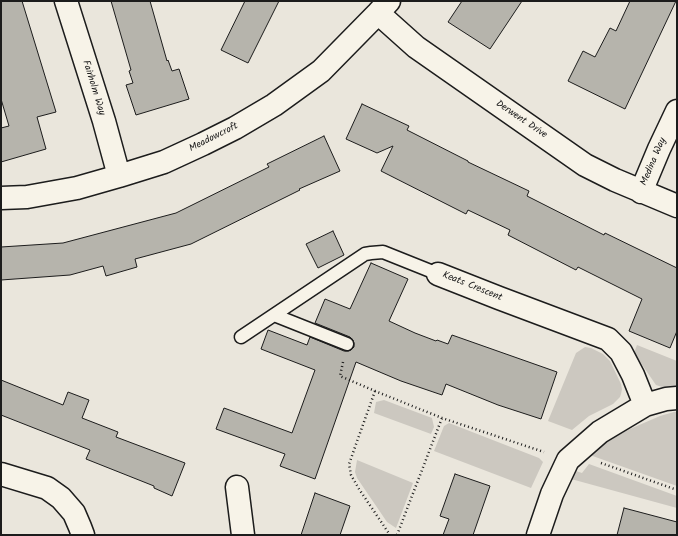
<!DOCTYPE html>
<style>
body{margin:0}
#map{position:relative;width:678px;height:536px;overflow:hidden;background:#eae6dc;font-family:Kalam,sans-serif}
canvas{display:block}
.frame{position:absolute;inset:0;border:2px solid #1c1c1c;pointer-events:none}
</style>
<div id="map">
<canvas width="678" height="536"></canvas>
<div class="frame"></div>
</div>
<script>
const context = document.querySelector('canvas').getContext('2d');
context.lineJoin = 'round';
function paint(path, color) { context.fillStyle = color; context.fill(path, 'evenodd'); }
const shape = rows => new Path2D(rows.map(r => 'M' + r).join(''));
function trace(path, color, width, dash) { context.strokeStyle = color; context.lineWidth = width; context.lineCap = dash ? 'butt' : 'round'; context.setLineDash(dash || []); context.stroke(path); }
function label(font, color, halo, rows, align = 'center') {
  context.font = font + ' Kalam,sans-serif'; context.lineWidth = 3.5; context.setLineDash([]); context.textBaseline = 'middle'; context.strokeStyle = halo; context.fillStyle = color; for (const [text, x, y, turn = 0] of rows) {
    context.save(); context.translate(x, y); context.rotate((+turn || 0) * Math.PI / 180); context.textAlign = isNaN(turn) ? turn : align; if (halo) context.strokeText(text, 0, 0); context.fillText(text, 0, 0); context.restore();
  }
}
paint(shape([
 [637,345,677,361,677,389,669,389,656,385,634,353],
 [585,347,591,348,603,354,610,361,621,384,622,389,621,394,620,397,613,404,589,416,572,430,548,421,576,353],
 [384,400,432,418,434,427,431,434,374,413,376,402],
 [674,412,677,412,677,486,587,454,603,443,630,429,660,416],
 [449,423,539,458,543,462,531,488,434,451,444,426],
 [357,460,413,483,396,528,387,522,357,478,355,472],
 [589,464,677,496,677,508,571,479,576,471,582,473]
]), '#ccc8c0');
const building = shape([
 [1,1,22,1,56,112,37,117,46,149,1,162,1,128,9,126,1,99,1,1],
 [111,1,150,1,167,61,168,60,172,71,179,69,189,99,136,115,126,85,133,83,129,71,131,70,111,1],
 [245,1,279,1,248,63,221,50,245,1],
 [462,1,522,1,490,49,448,22,462,1],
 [630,1,676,1,625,109,568,81,583,51,595,57,610,28,616,31,630,1],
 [362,104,409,126,407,130,468,161,468,162,529,191,527,196,604,235,605,233,677,268,677,331,670,348,629,331,642,299,578,267,576,270,508,235,510,230,468,210,466,214,381,171,393,146,377,153,346,139,362,104],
 [324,136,340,171,299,189,300,190,191,244,135,259,137,267,106,276,103,266,70,275,1,280,1,247,63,243,176,213,269,167,267,164,324,136],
 [333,231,344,255,318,268,306,244,333,231],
 [371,263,408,279,389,321,415,333,436,341,437,340,448,344,452,335,557,372,541,419,498,405,446,384,442,395,401,381,356,362,315,479,280,466,285,454,216,429,224,408,292,433,315,370,261,349,268,330,307,345,310,337,344,351,348,351,351,350,354,347,354,343,353,340,350,337,315,323,325,299,350,309,371,263],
 [1,380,63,405,68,392,89,400,82,418,118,432,116,437,185,463,172,496,154,488,154,486,86,459,90,450,1,415,1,380],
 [455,474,490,486,473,535,443,535,449,519,440,516,455,474],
 [315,493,350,506,340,535,301,535,315,493],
 [624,508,677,522,677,535,617,535,624,508]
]);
paint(building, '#b6b4ac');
trace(building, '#1c1c1c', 1);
const lane = shape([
 [274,315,347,344],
 [241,337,365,254,371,253,383,252,438,274]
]);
const street = shape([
 [66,1,104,121,119,176],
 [378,13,416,47,585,165,615,180,677,206],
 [641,192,659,149,677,111],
 [1,198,27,197,77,188,119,176,164,162,203,144,235,128,274,105,321,71,378,13,389,1],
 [438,274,499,298,608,339,621,352,633,375,645,405],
 [1,474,47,488,61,498,74,513,80,527,83,535],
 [237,487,243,535],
 [538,535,552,494,568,460,600,432,645,405,666,399,677,398]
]);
trace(lane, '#1c1c1c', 15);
trace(street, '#1c1c1c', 25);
trace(shape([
 [343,362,340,376,375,391,442,418,544,452],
 [375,391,349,464,351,475,359,489,390,535],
 [601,463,677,490],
 [397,535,442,418]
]), '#1c1c1c', 2.5, [1, 3]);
trace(lane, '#f7f3e8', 12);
trace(street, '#f7f3e8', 22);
label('10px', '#1c1c1c', '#f7f3e8', [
 ["Fairholm Way",93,88,73],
 ["Derwent Drive",521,120,34],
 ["Meadowcroft",214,138,-27],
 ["Medina Way",654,162,-67],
 ["Keats Crescent",472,287,22]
]);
</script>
